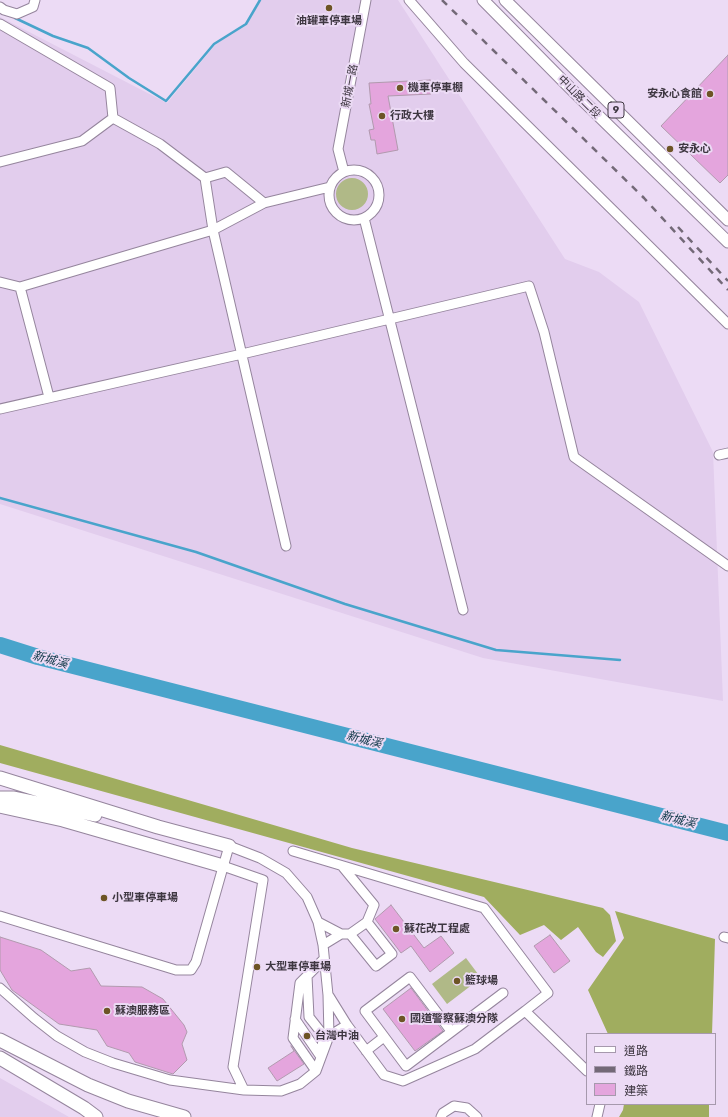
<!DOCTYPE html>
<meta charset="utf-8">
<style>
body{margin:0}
#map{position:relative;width:728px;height:1117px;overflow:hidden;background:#ecdbf5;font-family:Rubik,"Noto Sans TC",sans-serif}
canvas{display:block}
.legend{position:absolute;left:586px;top:1033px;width:130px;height:72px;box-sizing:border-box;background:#ecdbf5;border:1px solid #a699ad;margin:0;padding:5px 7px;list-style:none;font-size:12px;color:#3e3741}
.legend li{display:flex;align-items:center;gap:8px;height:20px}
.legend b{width:20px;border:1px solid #a699ad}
</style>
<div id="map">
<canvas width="728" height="1117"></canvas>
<ul class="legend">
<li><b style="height:5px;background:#fff"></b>道路</li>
<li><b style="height:5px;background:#736977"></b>鐵路</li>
<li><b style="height:11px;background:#e4a5dd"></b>建築</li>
</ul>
</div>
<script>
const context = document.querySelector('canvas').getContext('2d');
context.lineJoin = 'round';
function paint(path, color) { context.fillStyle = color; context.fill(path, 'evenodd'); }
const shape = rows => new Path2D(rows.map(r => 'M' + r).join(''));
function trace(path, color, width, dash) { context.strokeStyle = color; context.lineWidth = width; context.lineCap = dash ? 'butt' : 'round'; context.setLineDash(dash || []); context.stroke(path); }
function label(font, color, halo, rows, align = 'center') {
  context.font = font + ' Rubik,"Noto Sans TC",sans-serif'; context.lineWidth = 4; context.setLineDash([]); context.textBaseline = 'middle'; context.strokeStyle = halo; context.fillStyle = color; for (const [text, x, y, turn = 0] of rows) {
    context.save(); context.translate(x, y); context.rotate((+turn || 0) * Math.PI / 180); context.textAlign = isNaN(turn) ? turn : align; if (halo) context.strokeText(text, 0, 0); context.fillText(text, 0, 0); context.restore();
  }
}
paint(shape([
 [261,0,398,0,565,259,599,272,639,302,713,452,723,701,483,658,0,504,0,17,167,103,215,45,248,22],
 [0,1078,69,1117,0,1117]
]), '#e2cded');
paint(shape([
 '336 194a16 16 0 1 1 32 0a16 16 0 1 1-32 0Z',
 [466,958,481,978,447,1004,432,984]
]), '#b0b987');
paint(shape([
 [0,745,352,848,603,908,610,915,616,941,603,957,596,952,578,927,561,940,544,925,520,935,484,897,0,763],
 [615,911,715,939,712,1034,608,1034,588,990,624,938],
 [624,1104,709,1104,709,1117,619,1117,623,1110]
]), '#a0ad5f');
trace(shape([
 [15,18,53,36,88,48,129,78,166,101,214,44,246,24,260,0],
 [0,498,196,552,345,604,496,650,620,660]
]), '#49a4cb', 2.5);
trace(shape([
 [0,645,38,657,728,833]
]), '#49a4cb', 16);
const building = shape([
 [728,55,728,175,720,183,661,126,728,55],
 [430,80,431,94,388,96,398,150,377,154,375,140,371,140,369,130,374,129,369,104,371,104,369,83,430,80],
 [391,905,424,948,441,936,454,953,430,972,411,946,401,953,375,919,391,905],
 [550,935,570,961,554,973,534,946,550,935],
 [0,937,41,950,71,971,90,968,101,986,142,987,163,999,184,1025,187,1032,182,1044,187,1060,173,1074,135,1062,129,1053,107,1046,97,1030,59,1024,12,990,0,970,0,937],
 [411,988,443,1031,415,1051,383,1009,411,988],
 [291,1046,304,1064,277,1081,268,1068,294,1051,291,1046]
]);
paint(building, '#e4a5dd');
trace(building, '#b19aae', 1);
const minor = shape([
 [409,0,464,63,728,324],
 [0,7,4,10,17,14,33,7,35,0],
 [0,24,110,88,113,118],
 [0,162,82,141,113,118,160,144,205,178,226,172,264,203],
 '329 195a25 25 0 1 1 50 0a25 25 0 1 1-50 0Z',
 [344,172,338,149,366,0],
 [205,178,213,230,286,546],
 [364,218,463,610],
 [0,282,20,287],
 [49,397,20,287,213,230,264,203,330,187],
 [0,409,242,354,529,286,544,332,574,457,728,566],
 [719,455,728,453],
 [293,851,484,908,548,993,525,1011],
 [223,866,263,880,233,1067,244,1090],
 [0,916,176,970,191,970,196,962,229,846,260,858,286,873,307,897,318,922,323,945,328,995,329,1036,316,1071,300,1084,281,1091,244,1090,170,1080,113,1063,85,1052,57,1036,34,1018,0,988],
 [318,922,341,934],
 [350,934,376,966,392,954,367,922],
 [724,937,728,938],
 [323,945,341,934,350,934,367,922,374,905,342,866],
 [307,976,309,1017,324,1036,322,1046],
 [329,996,347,1025,384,1075,403,1081,475,1049,525,1011,587,1071],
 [295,1019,321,1057],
 [451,1031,410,977,365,1011,406,1066,503,993],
 [329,1036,347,1025],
 [366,1051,384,1037],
 [316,1071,293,1038,300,983,324,959],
 [441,1117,443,1113,454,1106,467,1108,477,1117],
 [597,1117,600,1104]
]);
const major = shape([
 [483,0,570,88,728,242],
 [505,0,728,220]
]);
const highway = shape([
 [0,778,158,827,229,846],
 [0,798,14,798,95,815],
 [0,806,63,820,223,866],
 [0,1040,88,1085,128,1101,184,1117],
 [0,1058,84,1108,96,1117]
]);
trace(minor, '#95859d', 11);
trace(major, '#95859d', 13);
trace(highway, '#95859d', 15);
trace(minor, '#fff', 9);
trace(major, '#fff', 11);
trace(highway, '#fff', 13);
trace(shape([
 [442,0,644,198,728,290],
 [678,227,728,281]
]), '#736977', 2.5, [7, 7]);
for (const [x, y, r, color] of [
 [329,8,4,"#6d5425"],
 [400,88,4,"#6d5425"],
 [710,94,4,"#6d5425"],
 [382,116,4,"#6d5425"],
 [670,149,4,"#6d5425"],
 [104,898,4,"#6d5425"],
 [396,929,4,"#6d5425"],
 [257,967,4,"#6d5425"],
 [457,981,4,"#6d5425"],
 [107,1011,4,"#6d5425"],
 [402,1019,4,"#6d5425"],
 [307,1036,4,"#6d5425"]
]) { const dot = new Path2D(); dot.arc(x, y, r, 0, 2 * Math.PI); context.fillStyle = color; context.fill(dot); trace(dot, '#ecdbf5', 1.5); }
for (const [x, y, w] of [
 [616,110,16]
]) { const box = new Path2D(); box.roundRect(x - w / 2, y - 8, w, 16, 3); context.fillStyle = '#ecdbf5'; context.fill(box); trace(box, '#3e3741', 1); }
label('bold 10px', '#3e3741', null, [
 ["9",616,110]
]);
label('bold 11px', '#3e3741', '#ecdbf5', [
 ["油罐車停車場",329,21,"center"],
 ["機車停車棚",408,88],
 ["安永心食館",702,94,"right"],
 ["行政大樓",390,116],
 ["安永心",678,149],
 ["小型車停車場",112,898],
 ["蘇花改工程處",404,929],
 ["大型車停車場",265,967],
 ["籃球場",465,981],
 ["蘇澳服務區",115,1011],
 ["國道警察蘇澳分隊",410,1019],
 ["台灣中油",315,1036]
], 'left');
label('11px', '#3e3741', '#ecdbf5', [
 ["新城一路",350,86,-79],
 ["中山路二段",579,97,45]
]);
label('italic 12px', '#083343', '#ecdbf5', [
 ["新城溪",50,660,15],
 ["新城溪",364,740,14],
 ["新城溪",678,820,14]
]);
</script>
